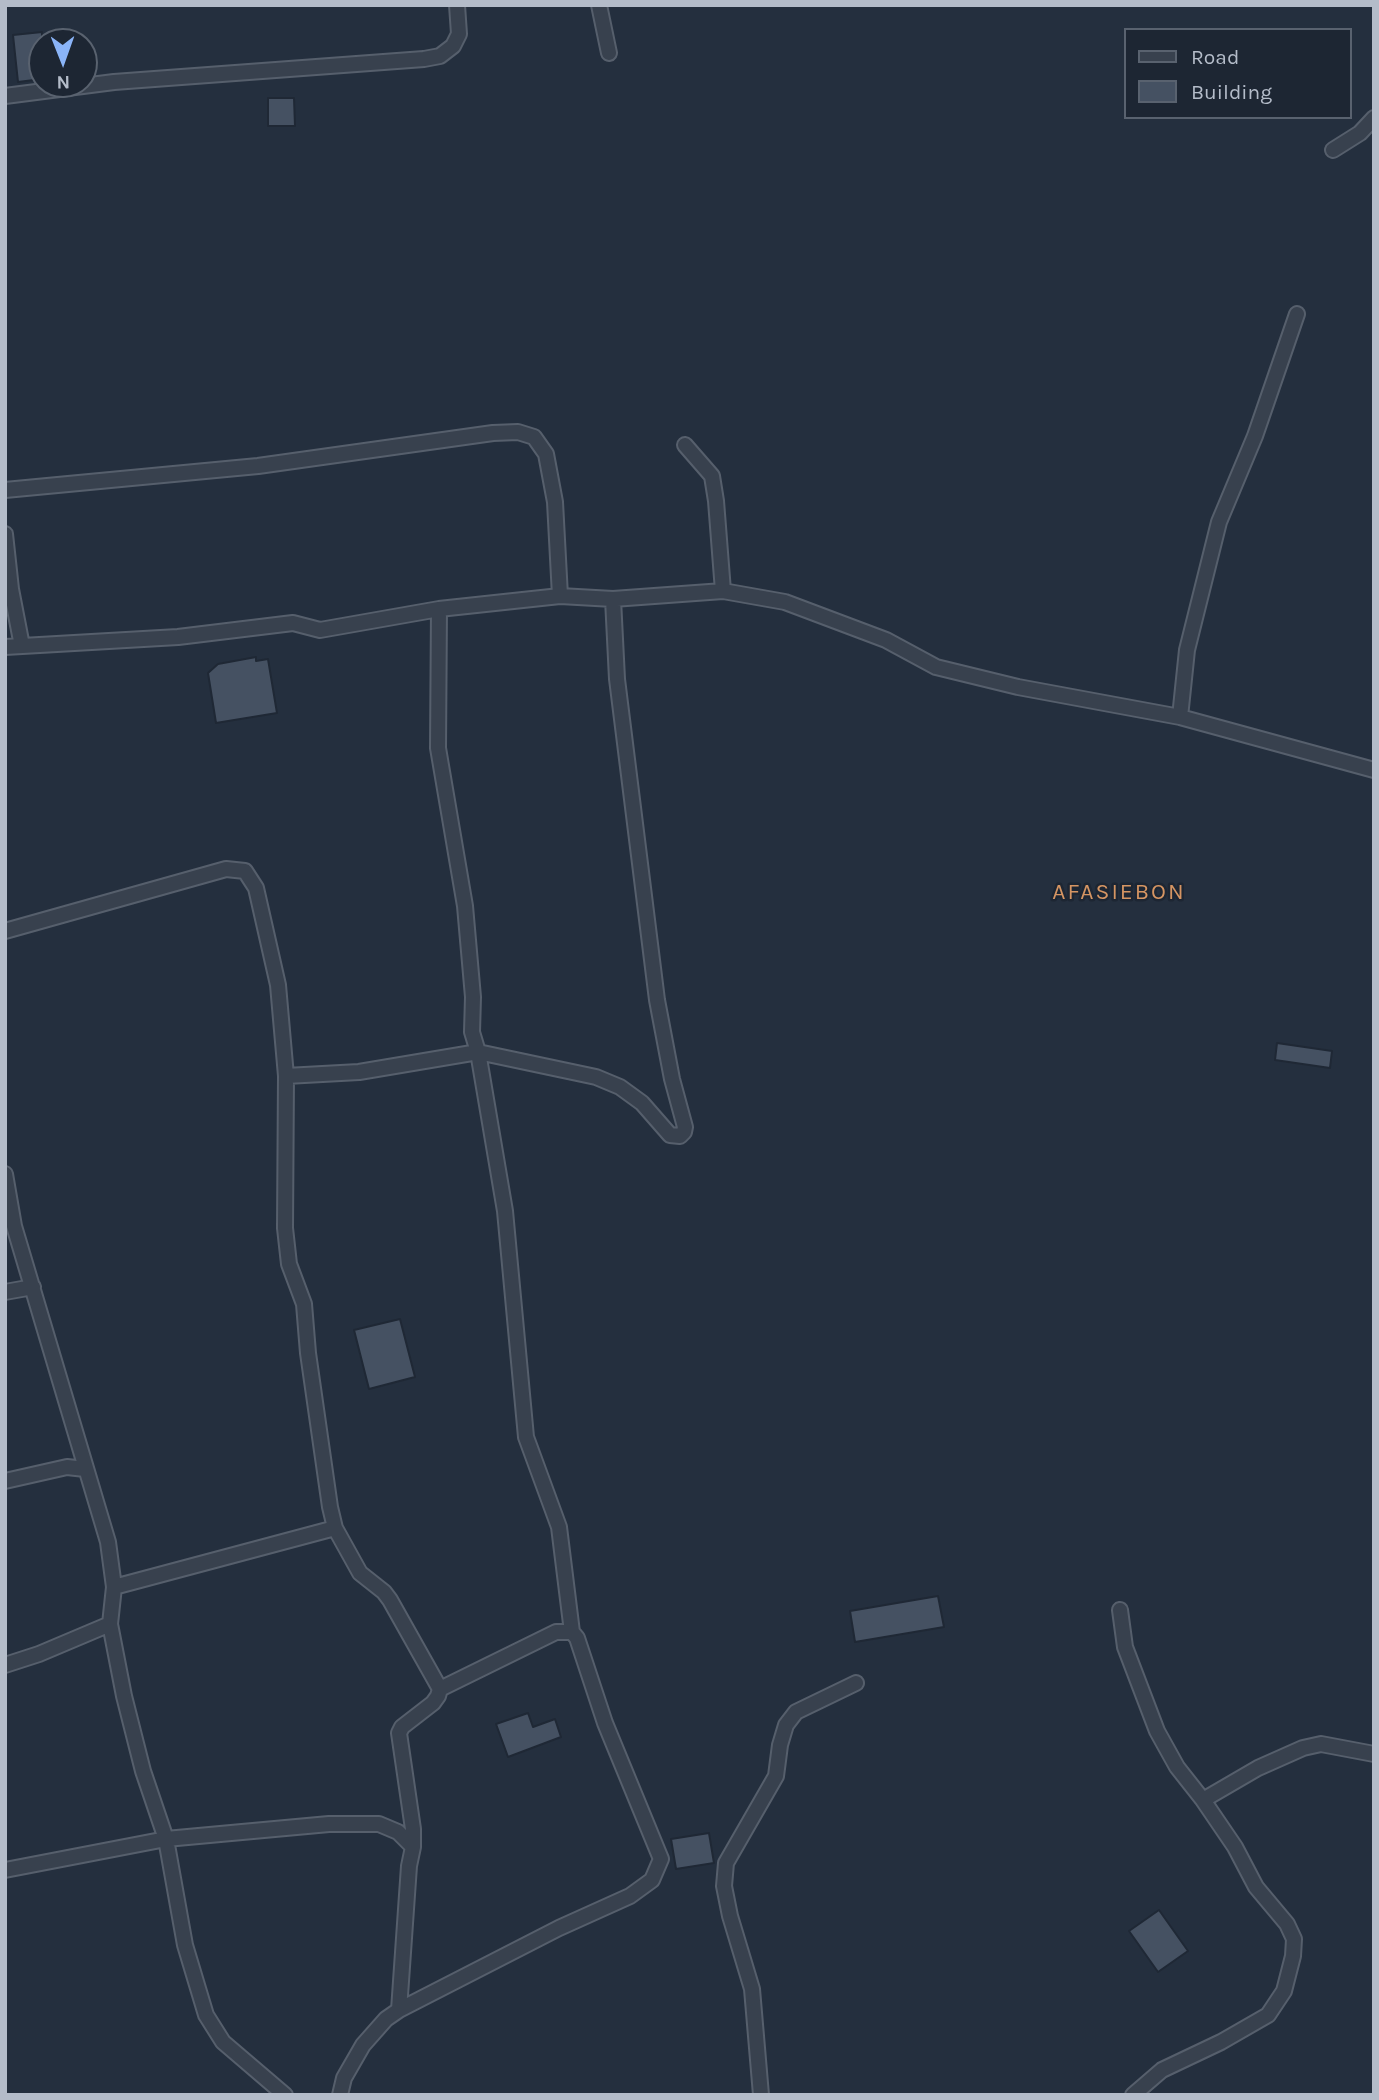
<!DOCTYPE html>
<style>
body{margin:0}
#map{position:relative;width:1379px;height:2100px;overflow:hidden;background:#242f3e;font-family:Karla,sans-serif}
canvas{display:block}
.frame{position:absolute;inset:0;border:7px solid #b4bcc9;pointer-events:none}
.legend{position:absolute;left:1124px;top:28px;width:228px;height:91px;box-sizing:border-box;background:#1d2633;border:2px solid #59626f;margin:0;padding:9px 12px;list-style:none;font-size:21px;color:#b4bcc9}
.legend li{display:flex;align-items:center;gap:14px;height:35px}
.legend b{width:35px;border:2px solid #59626f}
.north{position:absolute;left:28px;top:28px;width:70px;height:70px;box-sizing:border-box;background:#1d2633;border:2px solid #59626f;border-radius:50%;rotate:179deg;font-size:19px;font-weight:700;line-height:28px;text-align:center;color:#b4bcc9}
.north::after{content:'';display:block;margin:auto;width:24px;height:32px;background:#8ab4f8;clip-path:polygon(50% 0,100% 100%,50% 72%,0 100%)}
</style>
<div id="map">
<canvas width="1379" height="2100"></canvas>
<div class="frame"></div>
<ul class="legend">
<li><b style="height:9px;background:#38414e"></b>Road</li>
<li><b style="height:19px;background:#455162"></b>Building</li>
</ul>
<div class="north">N</div>
</div>
<script>
const context = document.querySelector('canvas').getContext('2d');
context.lineJoin = 'round';
function paint(path, color) { context.fillStyle = color; context.fill(path, 'evenodd'); }
const shape = rows => new Path2D(rows.map(r => 'M' + r).join(''));
function trace(path, color, width, dash) { context.strokeStyle = color; context.lineWidth = width; context.lineCap = dash ? 'butt' : 'round'; context.setLineDash(dash || []); context.stroke(path); }
function label(font, color, halo, rows, align = 'center') {
  context.font = font + ' Karla,sans-serif'; context.lineWidth = 5; context.setLineDash([]); context.textBaseline = 'middle'; context.strokeStyle = halo; context.fillStyle = color; for (const [text, x, y, turn = 0] of rows) {
    context.save(); context.translate(x, y); context.rotate((+turn || 0) * Math.PI / 180); context.textAlign = isNaN(turn) ? turn : align; if (halo) context.strokeText(text, 0, 0); context.fillText(text, 0, 0); context.restore();
  }
}
const building = shape([
 [42,32,42,79,18,82,13,35,42,32],
 [268,98,294,98,295,126,268,126,268,98],
 [256,657,256,661,268,659,277,713,216,723,208,673,218,664,256,657],
 [1277,1043,1332,1051,1330,1068,1275,1060,1277,1043],
 [400,1319,415,1377,369,1389,354,1330,400,1319],
 [938,1596,944,1627,855,1642,850,1611,938,1596],
 [528,1713,533,1727,555,1719,561,1737,508,1757,496,1724,528,1713],
 [709,1833,714,1863,676,1869,671,1839,709,1833],
 [1159,1910,1188,1951,1158,1972,1129,1931,1159,1910]
]);
paint(building, '#455162');
trace(building, '#1f2835', 2);
const street = shape([
 [599,5,609,53],
 [5,96,114,82,424,59,440,56,453,46,459,34,457,5],
 [1333,150,1360,133,1374,118],
 [685,445,712,476,716,501,723,591],
 [5,490,258,466,493,433,518,432,534,437,546,454,555,502,560,596],
 [5,534,11,589,22,646],
 [5,647,178,637,293,623,320,630,439,609,560,596,613,599,723,591,785,602,886,640,936,667,1018,687,1180,717,1374,770],
 [1180,717,1187,650,1219,522,1255,436,1297,314],
 [5,931,226,869,245,871,256,888,278,985,286,1076,285,1228,289,1264,304,1304,308,1353,330,1507,335,1528,360,1573,384,1592,390,1600,440,1689,438,1696,433,1703,402,1727,399,1733,413,1829,413,1847,409,1866,399,2010,386,2019,363,2045,344,2078,340,2095],
 [286,1076,359,1072,478,1052,472,1032,473,997,465,906,438,748,439,609],
 [5,1174,14,1226,108,1542,114,1587,110,1624,124,1696,143,1771,166,1839,185,1945,206,2015,223,2042,285,2095],
 [5,1292,33,1287],
 [5,1481,67,1467,85,1469],
 [114,1587,335,1528],
 [1120,1610,1125,1647,1157,1731,1177,1767,1203,1800,1235,1847,1256,1887,1287,1924,1294,1939,1293,1956,1284,1991,1268,2015,1221,2042,1162,2070,1133,2095],
 [572,1632,559,1527,526,1437,505,1211,478,1052,596,1077,620,1087,642,1103,670,1135,680,1136,684,1132,685,1127,672,1079,657,1000,617,679,613,599],
 [5,1665,39,1654,110,1624],
 [1203,1800,1258,1768,1303,1748,1321,1744,1374,1754],
 [5,1870,166,1839,329,1824,379,1824,398,1832,413,1847],
 [399,2010,559,1928,630,1896,652,1880,661,1859,605,1723,577,1638,572,1632,556,1632,440,1689],
 [761,2095,752,1989,730,1916,724,1886,726,1863,776,1776,780,1745,786,1725,796,1712,856,1683]
]);
trace(street, '#565f6c', 18);
trace(street, '#38414e', 14);
context.letterSpacing = '2px';
label('23px', '#d59563', '#1d2633', [
 ["AFASIEBON",1119,892]
]);
context.letterSpacing = '0px';
</script>
